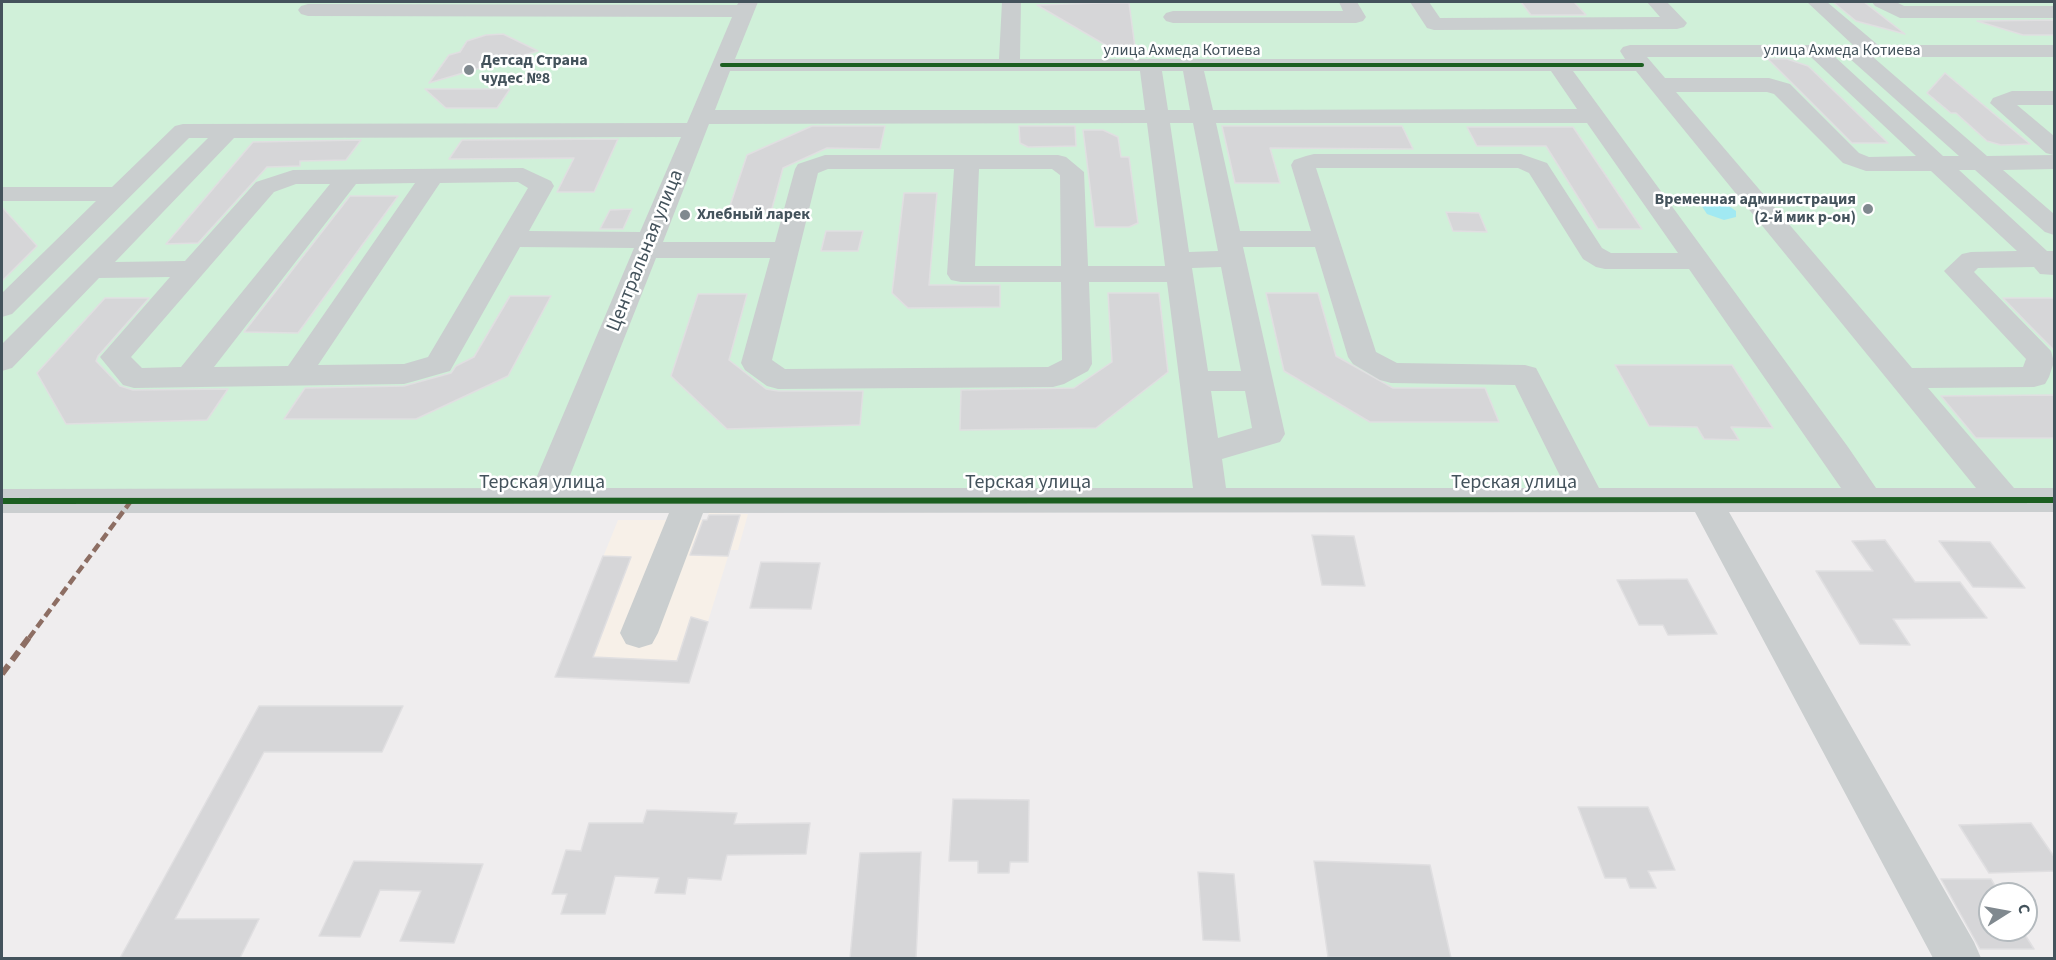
<!DOCTYPE html>
<meta charset="utf-8">
<style>
body{margin:0}
#map{position:relative;width:2056px;height:960px;overflow:hidden;background:#efedee;font-family:"Source Sans 3",sans-serif}
canvas{display:block}
.frame{position:absolute;inset:0;border:3px solid #44535c;pointer-events:none}
.north{position:absolute;left:1978px;top:882px;width:60px;height:60px;box-sizing:border-box;background:#fff;border:2px solid #b4babe;border-radius:50%;rotate:79deg;font-size:16px;font-weight:700;line-height:24px;text-align:center;color:#44535c}
.north::after{content:'';display:block;margin:auto;width:21px;height:27px;background:#80898f;clip-path:polygon(50% 0,100% 100%,50% 72%,0 100%)}
</style>
<div id="map">
<canvas width="2056" height="960"></canvas>
<div class="frame"></div>
<div class="north">С</div>
</div>
<script>
const context = document.querySelector('canvas').getContext('2d');
context.lineJoin = 'round';
function paint(path, color) { context.fillStyle = color; context.fill(path, 'evenodd'); }
const shape = rows => new Path2D(rows.map(r => 'M' + r).join(''));
function trace(path, color, width, dash) { context.strokeStyle = color; context.lineWidth = width; context.lineCap = dash ? 'butt' : 'round'; context.setLineDash(dash || []); context.stroke(path); }
function label(font, color, halo, rows, align = 'center') {
  context.font = font + ' "Source Sans 3",sans-serif'; context.lineWidth = 5; context.setLineDash([]); context.textBaseline = 'middle'; context.strokeStyle = halo; context.fillStyle = color; for (const [text, x, y, turn = 0] of rows) {
    context.save(); context.translate(x, y); context.rotate((+turn || 0) * Math.PI / 180); context.textAlign = isNaN(turn) ? turn : align; if (halo) context.strokeText(text, 0, 0); context.fillText(text, 0, 0); context.restore();
  }
}
paint(shape([
 [709,513,748,514,738,550,730,550,689,683,555,677,618,520,707,520]
]), '#f7f0e8');
paint(shape([
 [2,2,2054,2,2054,500,2,501]
]), '#d0f0d9');
paint(shape([
 [1707,202,1718,202,1729,206,1736,211,1736,217,1724,220,1707,214,1701,205]
]), '#a1e9f2');
const building = shape([
 [1521,2,1574,2,1586,15,1531,15,1521,2],
 [1833,2,1864,2,1905,34,1856,21,1833,2],
 [1102,3,1129,3,1135,47,1109,47,1037,5,1102,3],
 [2055,20,2055,35,2023,35,1977,21,2055,20],
 [503,34,538,51,429,83,449,55,460,52,467,41,486,35,503,34],
 [1768,59,1787,59,1808,66,1888,143,1852,143,1768,59],
 [1945,73,2030,144,2001,145,1987,141,1956,113,1951,113,1927,93,1945,73],
 [425,89,510,89,497,108,446,108,425,89],
 [812,126,885,126,880,149,827,148,783,168,771,212,728,212,747,155,812,126],
 [1019,126,1075,126,1076,146,1028,147,1020,143,1019,126],
 [1222,126,1402,126,1413,149,1270,148,1280,183,1235,183,1222,126],
 [1467,127,1573,127,1642,229,1598,229,1546,146,1477,146,1467,127],
 [1083,130,1103,130,1118,137,1121,157,1129,157,1138,223,1129,227,1095,227,1083,130],
 [618,139,594,192,557,192,574,158,449,159,462,140,618,139],
 [361,140,346,160,300,161,300,166,267,167,198,243,166,244,253,142,361,140],
 [904,193,937,193,929,285,1000,285,1000,307,908,308,892,293,904,193],
 [350,196,398,196,298,333,244,332,350,196],
 [2,207,37,246,2,281,2,207],
 [632,209,623,229,600,229,610,210,632,209],
 [1446,212,1479,213,1487,232,1453,231,1446,212],
 [826,231,863,231,858,251,821,251,826,231],
 [1108,293,1159,293,1168,372,1096,428,960,430,961,390,1074,388,1112,362,1108,293],
 [1266,293,1318,293,1336,356,1393,388,1485,388,1499,422,1370,422,1284,371,1266,293],
 [698,294,747,294,729,360,766,389,778,391,863,391,860,425,727,429,671,376,698,294],
 [510,296,551,296,508,376,416,419,284,419,305,388,404,386,451,373,456,366,474,357,510,296],
 [105,298,149,298,98,356,96,361,120,386,133,390,228,389,207,420,66,424,37,373,105,298],
 [2003,298,2055,298,2055,351,2032,328,2003,298],
 [1615,365,1732,365,1773,428,1731,427,1739,440,1704,439,1697,427,1649,426,1615,365],
 [2055,395,2055,438,1976,438,1941,396,2055,395],
 [709,515,740,515,728,556,690,555,703,520,707,520,709,515],
 [1312,535,1354,536,1365,586,1322,585,1312,535],
 [1885,540,1915,582,1960,582,1987,618,1893,619,1910,645,1860,644,1816,571,1873,571,1852,541,1885,540],
 [1939,541,1990,542,2025,588,1973,587,1939,541],
 [603,556,631,557,593,657,677,661,691,617,708,622,689,683,555,677,603,556],
 [761,562,820,563,811,609,750,608,761,562],
 [1687,579,1717,634,1668,635,1663,625,1639,625,1617,580,1687,579],
 [259,706,403,706,382,752,264,752,175,919,259,919,240,958,120,958,259,706],
 [953,799,1029,800,1028,862,1010,862,1009,873,978,873,978,861,949,861,953,799],
 [1578,807,1648,807,1675,870,1648,871,1656,888,1630,888,1626,878,1605,878,1578,807],
 [647,810,737,813,734,824,810,823,806,854,727,855,721,880,688,878,685,894,655,893,659,878,615,876,605,914,561,914,567,894,552,894,566,850,581,851,589,823,643,823,647,810],
 [2031,823,2055,858,2055,871,1989,873,1959,825,2031,823],
 [921,852,916,958,850,958,860,853,921,852],
 [354,861,483,864,454,943,400,941,421,891,380,890,360,937,319,936,354,861],
 [1314,861,1430,865,1451,958,1328,957,1314,861],
 [1198,872,1234,874,1240,941,1203,940,1198,872],
 [1941,879,1991,879,2000,894,1990,894,1990,930,2022,930,2034,949,1980,949,1941,879]
]);
paint(building, '#d6d6d8');
trace(building, '#e0dfe1', 1.5);
paint(shape([
 [739,2,758,2,735,59,999,59,1002,2,1021,2,1020,59,1625,59,1620,51,1623,47,1630,45,1853,45,1807,2,1827,2,1878,45,2054,45,2054,57,1873,57,1987,156,2053,155,2046,153,1990,103,1993,98,2012,91,2054,91,2054,105,2017,105,2054,136,2054,169,2003,170,2054,214,2054,235,2045,232,1975,170,1959,170,2047,251,2054,251,2054,275,2040,274,2034,267,1978,268,1974,272,2051,351,2054,362,2049,377,2045,384,2034,387,1928,388,2014,488,2054,488,2054,512,1729,512,1974,942,1981,958,1933,958,1695,512,703,513,658,633,652,644,639,648,626,644,620,633,669,513,2,513,2,489,532,488,634,248,520,247,450,371,415,381,404,384,134,388,123,385,100,357,170,277,99,278,12,368,2,371,2,344,208,138,189,138,12,314,2,317,2,293,96,201,2,201,2,187,112,187,175,126,183,124,687,123,732,17,308,16,301,14,298,10,301,6,308,4,737,5,739,2],
 [1647,57,1811,57,1916,156,1869,157,1859,153,1790,84,1769,78,1665,78,1647,57],
 [1835,57,1848,57,1959,156,1943,156,1835,57],
 [730,71,1140,71,1145,110,715,110,730,71],
 [1162,71,1183,71,1190,110,1168,110,1162,71],
 [1204,71,1551,71,1577,109,1213,110,1204,71],
 [1573,71,1636,71,1976,488,1876,488,1848,447,1573,71],
 [1676,92,1767,92,1774,94,1843,163,1866,171,1931,171,2017,251,1971,252,1962,254,1944,271,2026,359,2023,367,1912,368,1676,92],
 [1147,123,1165,266,1088,266,1084,172,1066,157,1058,155,825,155,798,164,795,169,775,242,663,242,709,124,1147,123],
 [1170,123,1193,123,1218,251,1189,252,1170,123],
 [1216,123,1587,123,1678,253,1611,253,1602,248,1547,163,1521,154,1314,154,1306,156,1294,160,1291,165,1311,231,1240,231,1216,123],
 [681,137,640,232,529,231,554,186,551,181,523,168,293,170,256,182,185,261,115,262,234,138,681,137],
 [1316,168,1518,168,1529,173,1583,259,1596,267,1605,269,1689,269,1841,488,1599,488,1536,368,1525,365,1397,363,1376,352,1316,168],
 [828,169,954,169,947,274,951,280,961,282,1061,282,1062,360,1048,367,785,369,772,360,818,173,828,169],
 [979,169,1052,169,1060,175,1061,266,975,266,979,169],
 [518,182,528,188,428,357,404,364,318,365,440,183,518,182],
 [415,183,288,366,214,367,356,184,415,183],
 [296,184,330,184,181,367,142,368,131,357,274,192,296,184],
 [1243,247,1315,247,1348,357,1353,364,1380,380,1391,383,1515,385,1566,488,1226,488,1222,459,1280,442,1285,434,1243,247],
 [656,258,770,258,741,363,745,370,767,386,778,389,1053,387,1064,384,1088,371,1092,364,1089,282,1167,282,1193,488,565,488,656,258],
 [1221,267,1241,371,1208,371,1192,268,1221,267],
 [1211,391,1245,391,1252,428,1218,438,1211,391],
 [1339,2,1357,2,1366,17,1363,21,1356,23,1173,23,1166,21,1163,17,1166,13,1173,11,1343,11,1339,2],
 [1410,2,1429,2,1440,18,1660,17,1647,2,1667,2,1687,23,1684,27,1677,29,1434,30,1427,28,1410,2],
 [1872,2,1896,2,1904,6,2054,6,2054,18,1900,18,1875,6,1872,2]
]), '#cacecf');
trace(shape([
 [29,638,131,501]
]), '#8d6e63', 4.5, [9, 4.5]);
trace(shape([
 [2,674,30,636]
]), '#8d6e63', 6, [11, 6]);
trace(shape([
 [722,65,1642,65]
]), '#1b5e20', 4);
trace(shape([
 [2,501,2054,500]
]), '#1b5e20', 6);
for (const [x, y, r, color] of [
 [469,70,6,"#80898f"],
 [1868,209,6,"#80898f"],
 [685,215,6,"#80898f"]
]) { const dot = new Path2D(); dot.arc(x, y, r, 0, 2 * Math.PI); context.fillStyle = color; context.fill(dot); trace(dot, '#fff', 2); }
label('16px', '#44535c', '#fff', [
 ["улица Ахмеда Котиева",1182,51],
 ["улица Ахмеда Котиева",1842,51]
]);
label('bold 16px', '#44535c', '#fff', [
 ["Детсад Страна",481,61],
 ["чудес №8",481,79],
 ["Временная администрация",1856,200,"right"],
 ["(2-й мик р-он)",1856,218,"right"],
 ["Хлебный ларек",697,215]
], 'left');
label('20px', '#44535c', '#fff', [
 ["Центральная улица",646,251,-68],
 ["Терская улица",542,484],
 ["Терская улица",1028,484],
 ["Терская улица",1514,484]
]);
</script>
